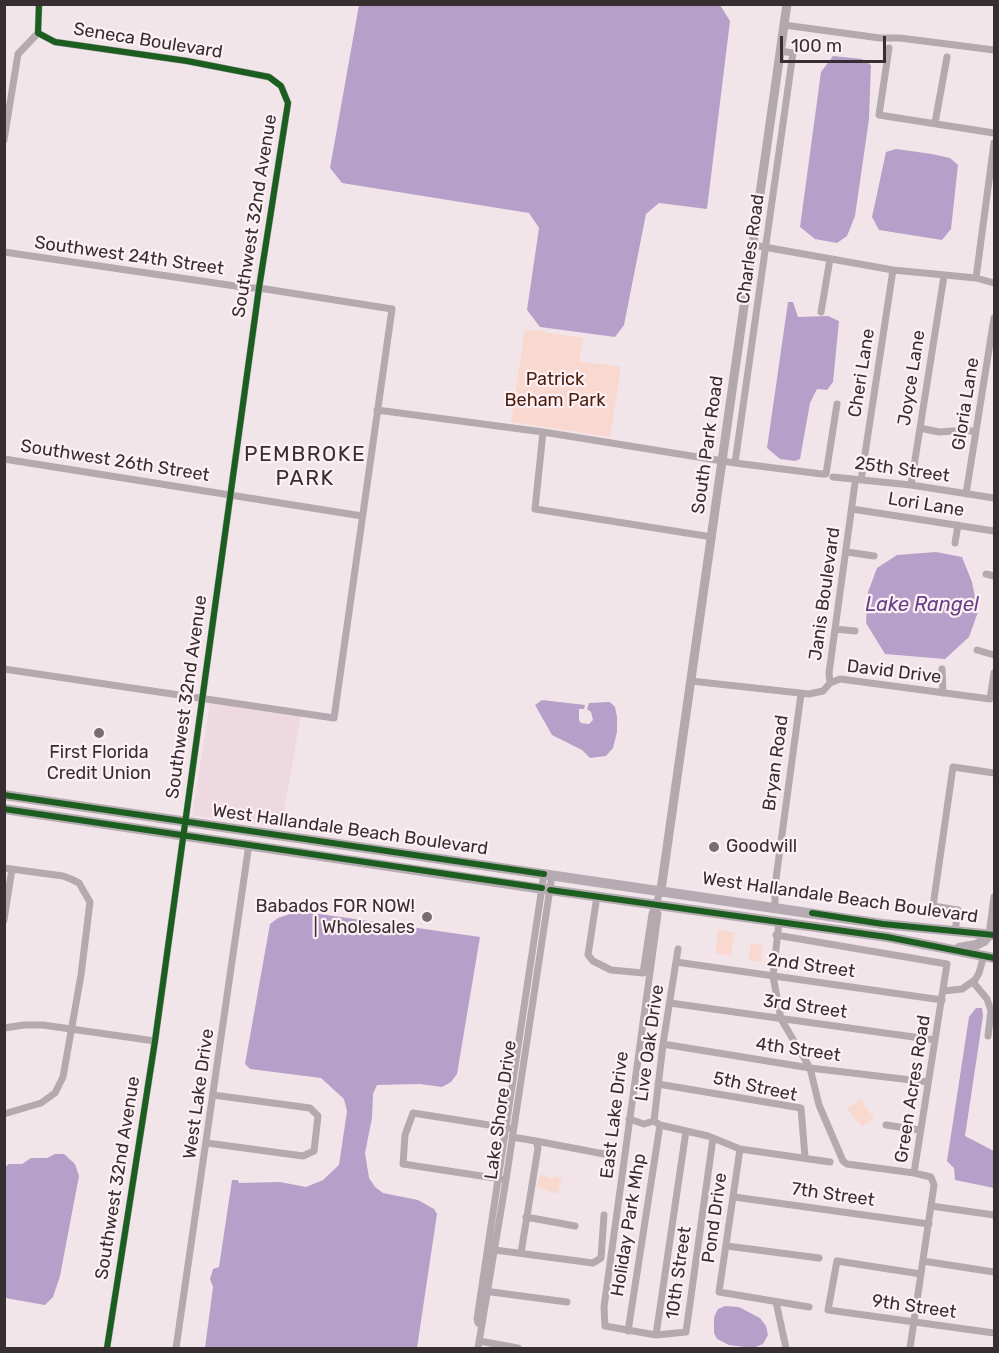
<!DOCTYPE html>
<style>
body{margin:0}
#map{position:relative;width:999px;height:1353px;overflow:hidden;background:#f2e5e9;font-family:Rubik,sans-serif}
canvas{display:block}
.frame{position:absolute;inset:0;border:6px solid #372e31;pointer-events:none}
.scale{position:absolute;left:780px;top:36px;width:106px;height:27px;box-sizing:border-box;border:3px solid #372e31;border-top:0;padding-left:8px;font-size:18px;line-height:21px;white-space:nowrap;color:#372e31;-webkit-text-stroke:4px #fef0f5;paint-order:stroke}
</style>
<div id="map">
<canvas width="999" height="1353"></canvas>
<div class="frame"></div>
<div class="scale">100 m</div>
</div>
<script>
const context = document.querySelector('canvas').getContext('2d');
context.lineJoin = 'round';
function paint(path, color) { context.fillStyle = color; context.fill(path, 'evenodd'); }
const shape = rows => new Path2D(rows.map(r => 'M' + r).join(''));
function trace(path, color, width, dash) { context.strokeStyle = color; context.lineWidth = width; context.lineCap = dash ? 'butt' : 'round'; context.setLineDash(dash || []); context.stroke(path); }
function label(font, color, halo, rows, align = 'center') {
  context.font = font + ' Rubik,sans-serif'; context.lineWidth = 4.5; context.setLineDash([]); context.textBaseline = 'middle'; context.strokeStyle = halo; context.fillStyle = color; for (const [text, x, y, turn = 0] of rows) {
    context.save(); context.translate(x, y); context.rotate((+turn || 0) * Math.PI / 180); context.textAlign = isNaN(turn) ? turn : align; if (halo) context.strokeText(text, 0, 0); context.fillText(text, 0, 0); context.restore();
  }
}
paint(shape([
 [210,703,301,716,281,828,192,815]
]), '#efd9e0');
paint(shape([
 [525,329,583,338,579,361,621,367,610,437,511,422],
 [718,930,735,933,731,956,715,953],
 [751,944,763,945,761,950,762,962,748,960],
 [860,1099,874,1118,862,1127,847,1109],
 [540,1174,554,1179,555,1176,562,1178,558,1194,536,1187]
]), '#f9d8cf');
paint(shape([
 [720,5,730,21,707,209,659,203,646,214,624,325,615,337,540,327,527,310,539,228,529,213,342,183,330,168,359,5],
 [833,56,862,59,871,65,869,119,855,216,847,236,837,243,815,239,800,227,821,72],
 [896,149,932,154,950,158,958,165,951,229,942,240,879,230,872,217,886,152],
 [788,302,793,302,798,317,828,316,839,321,833,382,827,390,817,389,810,403,800,459,795,461,780,459,767,448],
 [936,552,962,557,972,582,978,612,969,637,945,659,885,654,866,623,868,592,877,568,897,555],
 [542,700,585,705,584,709,579,709,579,720,581,723,589,724,593,720,591,712,587,709,589,703,610,702,615,707,617,717,617,732,613,748,606,756,590,758,582,750,552,735,535,705],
 [299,911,480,937,457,1074,451,1082,442,1087,420,1084,377,1085,373,1094,372,1118,365,1153,369,1178,375,1187,383,1193,418,1200,434,1209,437,1214,417,1348,205,1348,213,1287,210,1279,213,1269,219,1267,232,1180,238,1180,239,1183,280,1182,306,1187,323,1180,339,1165,347,1111,344,1099,321,1078,250,1069,245,1064,270,924,278,918],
 [976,1008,982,1008,983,1016,965,1136,994,1151,994,1188,955,1180,954,1168,947,1161,969,1017],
 [55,1154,64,1154,75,1164,79,1176,60,1276,53,1297,45,1305,5,1298,5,1167,9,1164,22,1164,31,1158,47,1158],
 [725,1306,739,1307,760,1318,766,1326,768,1335,763,1344,753,1348,729,1345,717,1339,714,1333,714,1317,718,1309]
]), '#b6a0c9');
trace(shape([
 [39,4,38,33,55,42,187,61,269,77,281,86,288,103,259,288,155,1041,107,1348],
 [784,25,880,38,900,38,994,50],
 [889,48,879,115,994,133],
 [935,123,947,57],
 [4,140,18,54,38,33],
 [753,245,893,270,976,278,994,283],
 [4,252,249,288,259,288,392,309,334,718,4,669],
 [976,278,994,143],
 [821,312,830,259],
 [377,410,543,432,735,463,822,474,826,474,837,404],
 [920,428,939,432,966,430,976,432],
 [543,432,535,509,712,537],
 [4,459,362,516],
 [735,463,793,53,780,51],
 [833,477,911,485,994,498],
 [861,480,893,270],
 [911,485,944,276],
 [966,494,994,318],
 [852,509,994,531],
 [955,543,958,525],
 [847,552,874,556],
 [986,574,994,576],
 [835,629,855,631],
 [977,650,994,655],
 [942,669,943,693],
 [691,681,809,694,823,691,830,683,840,679,990,699,994,673],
 [830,683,829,673,855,483],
 [4,868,63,876,71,879,79,883,90,902,81,975,63,1077,55,1093,41,1103,4,1114],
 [597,896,588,955,593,961,611,970,643,973,652,914,661,890],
 [775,907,775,886,801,694],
 [655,909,658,914,604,1307,605,1326,656,1335,686,1332,713,1138],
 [4,920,12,869],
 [779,922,773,976,781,1019,810,1068,819,1105,843,1161,847,1164,914,1173,931,1177,934,1185,910,1348],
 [955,932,958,910,933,906,953,767,994,773],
 [776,935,947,964,914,1173],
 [989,935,994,897],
 [678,949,663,1044,654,1121,660,1125,708,1136,740,1149,830,1162],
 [676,962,942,1000],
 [973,982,987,999,991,1011,988,1036],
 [943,991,962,989,975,980,979,973,984,955],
 [670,1003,935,1040],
 [4,1028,24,1025,43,1025,155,1041],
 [663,1044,810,1068,928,1082],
 [658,1084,801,1108,805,1157],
 [629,1119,644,1124,654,1121],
 [886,1125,920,1130],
 [512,1137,536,1141,538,1148,521,1253],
 [536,1141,604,1154],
 [207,1143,303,1156,314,1151,318,1116,310,1108,213,1095],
 [740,1149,719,1292,809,1307],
 [501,1179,403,1164,405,1135,413,1113,508,1128],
 [734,1197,929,1224],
 [931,1206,994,1215],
 [526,1217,575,1226],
 [727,1246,819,1258],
 [495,1250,593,1263,601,1258,604,1215],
 [923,1261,994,1272],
 [921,1274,837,1261,828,1310,994,1333],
 [484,1291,567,1302],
 [776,1302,786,1348],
 [482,1325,478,1323,477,1319,544,874],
 [628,1331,660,1125],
 [656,1335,686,1131],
 [479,1341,518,1348],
 [176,1348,249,844],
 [478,1348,506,1180,552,875]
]), '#b3a9af', 7);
trace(shape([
 [661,890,787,4]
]), '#b2a9ae', 9);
trace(shape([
 [4,795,883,924,994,935],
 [4,809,550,890,887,937,994,958],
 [959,948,976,945,984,941,989,935]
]), '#b6abb2', 10);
trace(shape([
 [39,4,38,33,55,42,187,61,269,77,281,86,288,103,259,288,155,1041,107,1348],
 [4,795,544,874],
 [4,809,542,888],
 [550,890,887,937,994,958],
 [812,913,883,924,994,935]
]), '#1b5e20', 6);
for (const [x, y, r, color] of [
 [99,733,6,"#786e71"],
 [714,847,6,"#786e71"],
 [427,917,6,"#786e71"]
]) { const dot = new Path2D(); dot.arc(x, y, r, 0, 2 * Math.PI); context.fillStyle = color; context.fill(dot); trace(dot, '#fef0f5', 2); }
label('18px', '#372e31', '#fef0f5', [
 ["Seneca Boulevard",148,41,9],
 ["Southwest 32nd Avenue",255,216,-81],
 ["Charles Road",751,249,-82],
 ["Southwest 24th Street",129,256,8],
 ["Cheri Lane",862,373,-81],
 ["Joyce Lane",912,378,-81],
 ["Gloria Lane",966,404,-81],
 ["South Park Road",708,445,-82],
 ["Southwest 26th Street",115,461,9],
 ["25th Street",902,470,8],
 ["Lori Lane",926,505,9],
 ["Janis Boulevard",825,594,-82],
 ["David Drive",894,672,7],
 ["Southwest 32nd Avenue",187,697,-82],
 ["Bryan Road",776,763,-82],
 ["West Hallandale Beach Boulevard",350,830,8],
 ["West Hallandale Beach Boulevard",840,898,8],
 ["2nd Street",811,966,8],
 ["3rd Street",805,1007,8],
 ["Live Oak Drive",650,1043,-82],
 ["4th Street",798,1050,8],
 ["5th Street",755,1087,12],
 ["Green Acres Road",913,1089,-81],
 ["West Lake Drive",199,1094,-82],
 ["Lake Shore Drive",501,1110,-82],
 ["East Lake Drive",615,1115,-83],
 ["Southwest 32nd Avenue",118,1178,-81],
 ["7th Street",833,1195,8],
 ["Pond Drive",715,1218,-82],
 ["Holiday Park Mhp",629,1225,-81],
 ["10th Street",679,1273,-82],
 ["9th Street",914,1307,8]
]);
label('18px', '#491e0b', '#fef0f5', [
 ["Patrick",555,380],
 ["Beham Park",555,401]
]);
label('18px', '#372e31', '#fef0f5', [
 ["First Florida",99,753],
 ["Credit Union",99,774],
 ["Goodwill",726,847,"left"],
 ["Babados FOR NOW!",415,907,"right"],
 ["| Wholesales",415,928,"right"]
]);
label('italic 20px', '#654087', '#fef0f5', [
 ["Lake Rangel",922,605]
]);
context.letterSpacing = '1.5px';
label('21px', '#372e31', '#fef0f5', [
 ["PEMBROKE",305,455],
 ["PARK",305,479]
]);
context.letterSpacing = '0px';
</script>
